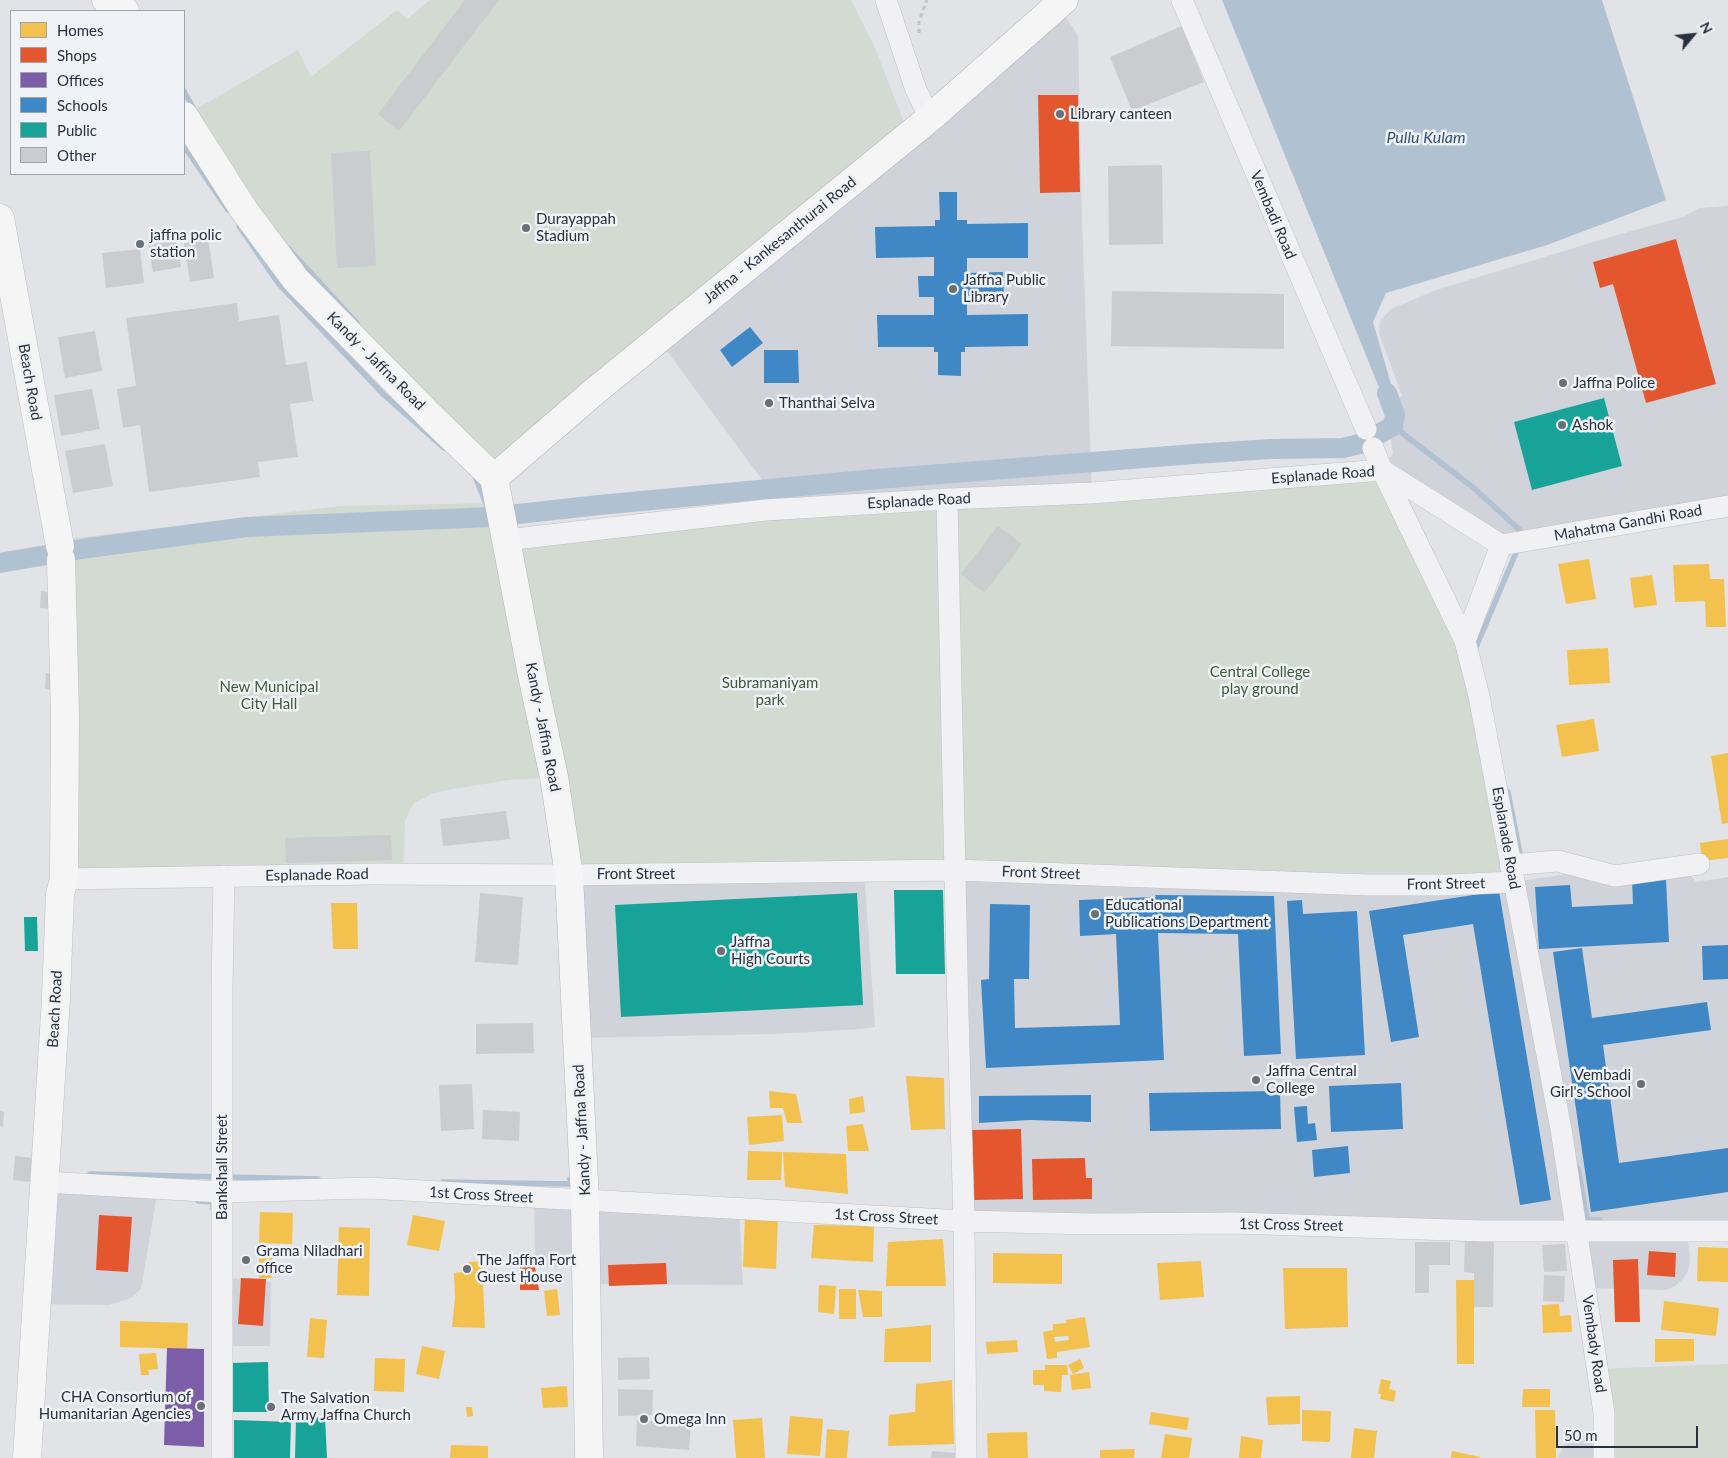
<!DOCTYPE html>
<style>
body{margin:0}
#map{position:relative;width:1728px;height:1458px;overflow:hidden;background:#e1e3e6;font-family:Lato,sans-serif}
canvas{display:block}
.legend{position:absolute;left:10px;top:10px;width:175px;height:165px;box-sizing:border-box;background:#eff2f6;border:1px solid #9fa5ad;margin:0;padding:6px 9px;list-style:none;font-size:15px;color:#28313f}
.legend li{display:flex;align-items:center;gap:10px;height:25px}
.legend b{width:25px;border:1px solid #9fa5ad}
.north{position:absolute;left:1668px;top:10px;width:50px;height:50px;-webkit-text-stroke:4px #eff2f6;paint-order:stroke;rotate:62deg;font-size:14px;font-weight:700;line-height:20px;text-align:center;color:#28313f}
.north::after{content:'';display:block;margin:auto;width:18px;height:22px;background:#28313f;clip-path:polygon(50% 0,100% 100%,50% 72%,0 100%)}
.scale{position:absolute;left:1556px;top:1426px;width:142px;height:22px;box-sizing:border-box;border:2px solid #28313f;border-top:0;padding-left:6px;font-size:15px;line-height:18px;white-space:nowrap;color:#28313f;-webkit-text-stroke:4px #eff2f6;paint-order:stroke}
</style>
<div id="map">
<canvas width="1728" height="1458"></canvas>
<ul class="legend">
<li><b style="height:14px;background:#f2c14e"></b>Homes</li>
<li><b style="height:14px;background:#e4572e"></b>Shops</li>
<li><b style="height:14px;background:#7b5ea7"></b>Offices</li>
<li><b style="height:14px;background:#3f88c5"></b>Schools</li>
<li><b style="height:14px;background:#17a398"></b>Public</li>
<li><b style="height:14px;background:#caccce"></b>Other</li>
</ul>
<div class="north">N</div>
<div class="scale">50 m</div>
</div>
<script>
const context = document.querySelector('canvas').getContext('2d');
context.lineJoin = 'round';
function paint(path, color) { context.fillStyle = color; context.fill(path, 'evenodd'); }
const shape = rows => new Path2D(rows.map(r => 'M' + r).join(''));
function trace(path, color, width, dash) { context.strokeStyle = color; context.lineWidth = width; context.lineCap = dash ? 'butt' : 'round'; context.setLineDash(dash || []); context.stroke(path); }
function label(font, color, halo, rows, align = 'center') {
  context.font = font + ' Lato,sans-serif'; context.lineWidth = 5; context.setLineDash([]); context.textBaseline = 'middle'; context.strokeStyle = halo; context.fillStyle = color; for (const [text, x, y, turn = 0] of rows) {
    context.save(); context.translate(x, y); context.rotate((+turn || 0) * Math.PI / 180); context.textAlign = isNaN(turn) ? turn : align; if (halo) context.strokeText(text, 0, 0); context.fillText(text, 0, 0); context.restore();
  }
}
paint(shape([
 [1053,9,1068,20,1078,36,1082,220,1092,493,766,510,766,492,760,477,658,339],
 [1728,206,1728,506,1501,545,1382,470,1393,453,1385,407,1402,396,1379,333,1380,321,1391,309,1436,290,1610,237,1683,217,1699,208],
 [864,870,875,1027,861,1029,774,1034,577,1038,569,875],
 [955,870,1513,882,1580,872,1687,871,1696,882,1728,877,1728,1231,1687,1231,1690,1260,1688,1271,1683,1279,1675,1286,1666,1290,1586,1288,1578,1231,964,1221],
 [44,1182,158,1189,141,1289,131,1298,109,1305,36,1304],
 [534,1198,739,1209,743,1285,586,1284,586,1267,535,1267],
 [222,1277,271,1282,270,1346,222,1346],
 [1582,1441,1604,1448,1604,1458,1558,1458,1564,1445,1573,1442]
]), '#d0d3d9');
paint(shape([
 [430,0,851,0,873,43,909,135,494,478,296,280,184,116,298,50,311,77,397,10,407,19],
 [1382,470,1465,641,1513,882,569,875,553,777,509,780,459,788,434,793,413,804,405,820,403,874,64,879,59,540,340,506,499,503,506,540],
 [1728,1364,1728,1458,1604,1458,1598,1369]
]), '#d2dad2');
paint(shape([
 [1222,0,1602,0,1666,200,1547,245,1386,293,1373,322,1393,391,1382,395]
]), '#b0c1d1');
paint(shape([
 [1589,559,1596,599,1566,604,1558,564],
 [1709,564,1710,579,1724,579,1726,627,1706,627,1705,601,1675,602,1673,565],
 [1652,575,1657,605,1634,608,1630,578],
 [1608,648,1610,683,1569,685,1567,650],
 [1594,719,1599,751,1562,757,1556,725],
 [1728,753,1728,823,1722,824,1711,756],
 [1728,839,1728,858,1702,861,1700,843],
 [331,903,357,903,358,949,333,949],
 [906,1076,944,1078,945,1129,911,1130],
 [769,1091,796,1094,802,1123,787,1123,783,1108,770,1108],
 [863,1096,865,1112,850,1114,849,1099],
 [782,1115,784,1141,749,1145,747,1117],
 [863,1124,869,1151,848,1151,846,1126],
 [748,1151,782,1152,781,1180,747,1180],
 [783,1152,846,1154,848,1194,785,1187],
 [260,1212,293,1213,292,1244,259,1243],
 [413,1215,445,1221,439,1251,407,1245],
 [745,1217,778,1219,776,1269,743,1267],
 [814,1225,874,1226,873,1262,811,1258],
 [339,1227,370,1228,369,1296,337,1295],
 [943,1239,946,1286,886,1286,888,1242],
 [1698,1247,1728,1248,1728,1282,1697,1281],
 [259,1251,272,1251,272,1278,259,1278],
 [993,1253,1062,1254,1062,1284,993,1283],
 [482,1261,485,1328,452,1327,455,1297,454,1273,466,1272,469,1262],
 [1201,1261,1204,1297,1160,1300,1157,1263],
 [1283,1268,1347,1268,1348,1327,1285,1329],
 [1456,1280,1474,1280,1474,1364,1457,1364],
 [819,1285,836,1286,834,1314,818,1312],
 [557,1289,560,1315,547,1316,544,1291],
 [839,1289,856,1289,856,1319,839,1319],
 [858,1290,882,1291,882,1317,863,1317],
 [1664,1301,1719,1308,1716,1336,1661,1330],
 [1559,1304,1560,1316,1571,1315,1572,1332,1543,1333,1542,1305],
 [1085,1317,1090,1347,1057,1352,1057,1358,1047,1359,1043,1332,1053,1330,1053,1324,1066,1323,1066,1320],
 [1068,1336,1069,1340,1055,1342,1054,1337],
 [310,1318,327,1320,324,1358,307,1357],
 [120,1321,188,1323,187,1349,120,1347],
 [931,1325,931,1362,884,1362,885,1329],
 [1655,1339,1694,1339,1694,1361,1655,1362],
 [1017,1340,1018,1352,987,1354,986,1342],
 [422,1346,445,1351,439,1379,416,1374],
 [156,1353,158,1369,148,1370,149,1375,141,1375,139,1354],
 [375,1358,405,1359,404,1392,374,1391],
 [1080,1359,1084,1368,1073,1374,1068,1365],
 [1045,1365,1067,1365,1068,1375,1062,1375,1061,1392,1044,1391,1044,1385,1033,1385,1033,1370,1045,1370],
 [1089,1372,1091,1388,1072,1390,1070,1375],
 [1381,1379,1391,1381,1389,1389,1396,1391,1394,1402,1380,1399,1381,1394,1378,1394],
 [952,1380,954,1444,888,1446,889,1415,915,1412,916,1384],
 [567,1386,568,1407,543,1408,541,1388],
 [1523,1389,1550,1389,1550,1407,1522,1407],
 [1300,1396,1300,1424,1268,1425,1266,1397],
 [466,1407,472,1407,473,1416,467,1417],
 [1302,1410,1331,1411,1330,1442,1302,1441],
 [1535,1410,1555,1410,1556,1458,1536,1458],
 [1151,1412,1189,1418,1187,1430,1149,1424],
 [790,1416,823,1419,820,1456,787,1454],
 [762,1418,765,1458,736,1458,733,1420],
 [1354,1428,1377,1431,1374,1458,1351,1458],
 [827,1429,849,1431,847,1458,825,1458],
 [1027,1432,1028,1458,988,1458,987,1433],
 [1165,1434,1192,1438,1189,1458,1161,1458],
 [1241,1436,1263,1440,1261,1458,1239,1458],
 [451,1445,488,1446,488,1458,450,1458],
 [1135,1449,1134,1458,1100,1458,1100,1450],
 [1452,1451,1480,1457,1480,1458,1451,1458]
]), '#f2c14e');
paint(shape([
 [1038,95,1078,95,1080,192,1040,193],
 [1676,239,1716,384,1646,403,1613,284,1600,288,1593,262],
 [1021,1129,1023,1199,974,1200,972,1130],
 [1085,1158,1086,1178,1092,1178,1092,1199,1033,1200,1032,1159],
 [99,1215,132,1217,128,1272,96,1270],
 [1649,1251,1676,1253,1675,1277,1647,1275],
 [1638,1259,1640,1322,1615,1322,1613,1260],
 [666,1263,667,1284,609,1286,608,1265],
 [520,1266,535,1267,539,1290,520,1290],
 [241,1278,266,1279,263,1326,238,1324]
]), '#e4572e');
paint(shape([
 [167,1348,204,1349,204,1447,164,1445]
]), '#7b5ea7');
paint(shape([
 [939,192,957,192,957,220,967,220,967,224,1028,223,1028,258,967,258,967,273,1003,272,1004,296,967,296,967,315,1028,314,1028,346,965,347,965,352,961,352,961,376,938,375,938,352,934,352,934,347,878,347,877,315,934,315,934,297,919,297,918,276,934,276,934,257,876,258,875,227,935,226,935,220,940,220],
 [750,327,763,343,732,367,720,350],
 [764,350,798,350,799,383,764,383],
 [1666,879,1669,942,1539,949,1535,887,1570,885,1572,907,1633,904,1632,880],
 [1499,891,1551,1200,1520,1205,1473,924,1403,935,1419,1037,1391,1042,1369,911],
 [1155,895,1274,896,1281,1054,1244,1056,1238,934,1158,933,1164,1060,986,1068,981,980,989,979,990,904,1030,905,1029,979,1014,979,1015,1028,1120,1025,1116,934,1080,936,1079,900,1156,897],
 [1302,900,1303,914,1357,911,1365,1055,1296,1059,1287,901],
 [1728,945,1728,979,1703,980,1702,946],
 [1582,948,1592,1018,1707,1002,1711,1030,1603,1045,1619,1163,1728,1148,1728,1192,1591,1212,1553,952],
 [1401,1083,1403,1129,1331,1132,1329,1086],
 [1280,1091,1281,1129,1150,1131,1149,1093],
 [1091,1095,1091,1122,1030,1120,979,1123,979,1096],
 [1307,1106,1308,1124,1315,1123,1317,1140,1297,1142,1294,1107],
 [1348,1146,1350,1173,1314,1177,1312,1150]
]), '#3f88c5');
paint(shape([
 [1604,398,1622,466,1532,490,1514,422],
 [894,890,943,890,945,974,896,974],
 [857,893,863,1005,621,1017,615,905],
 [24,917,37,917,38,951,25,951],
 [268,1362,269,1412,231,1412,230,1363],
 [325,1417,327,1458,295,1458,296,1419],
 [234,1420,291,1422,290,1458,234,1458]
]), '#17a398');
trace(shape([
 [184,91,195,111],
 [184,146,228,210],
 [239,226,278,283,384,395,444,448],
 [289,249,357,323],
 [1393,426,1475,489,1524,534,1526,534],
 [475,476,486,504],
 [1474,652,1518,548],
 [1508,792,1521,859],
 [1578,1168,1587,1220,1600,1220],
 [90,1174,318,1179],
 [443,1182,571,1184,570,1179],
 [198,1201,213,1202,213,1208]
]), '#b0c1d1', 5.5);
trace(shape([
 [0,563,88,548,247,527,491,517,599,505,865,480,1194,454,1270,449,1343,448,1363,443,1393,426,1395,415,1387,393]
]), '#b0c1d1', 20);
paint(shape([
 [465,0,499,0,399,131,378,114],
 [1182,26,1204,82,1132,111,1110,57],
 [370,151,376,266,337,268,331,153],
 [1162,165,1163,244,1109,245,1108,166],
 [208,239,214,278,190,282,184,243],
 [176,240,181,267,153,272,148,245],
 [140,249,144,283,106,288,102,253],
 [1112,291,1284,294,1284,349,1111,346],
 [237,303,239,321,279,315,286,365,307,362,313,401,290,404,298,457,258,462,260,477,149,492,140,425,123,428,117,389,136,386,126,318],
 [95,331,102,371,65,378,58,337],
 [92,389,100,429,61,436,54,395],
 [105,444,113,486,73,493,65,451],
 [998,526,1022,544,984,593,961,574],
 [41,591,54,593,53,609,40,608],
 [46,673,58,675,57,690,45,689],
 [506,811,510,839,443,846,440,819],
 [391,835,392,860,286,863,285,838],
 [480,893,523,897,518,965,475,962],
 [533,1023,534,1053,476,1054,476,1024],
 [472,1084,474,1129,441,1131,439,1085],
 [483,1110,520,1112,519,1141,482,1139],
 [0,1111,4,1112,3,1127,0,1126],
 [15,1156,33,1158,31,1182,13,1180],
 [1465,1238,1494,1239,1493,1307,1474,1307,1474,1273,1464,1272],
 [1415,1242,1450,1242,1450,1265,1429,1265,1429,1293,1415,1293],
 [1565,1244,1567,1271,1544,1272,1542,1245],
 [1544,1275,1565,1276,1564,1302,1543,1301],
 [649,1357,650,1379,618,1380,618,1358],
 [618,1389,653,1390,652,1415,618,1416],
 [637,1420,691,1423,689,1450,636,1446],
 [932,1451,956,1453,956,1458,931,1458]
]), '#caccce');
const minor = shape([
 [886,0,916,90,930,118],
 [1182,0,1366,429],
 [1373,448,1382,470,1501,545,1728,506],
 [947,499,958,1015,964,1221,966,1458],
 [506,540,766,510,947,499,1092,493,1382,470,1465,641,1479,696,1561,1129,1604,1413,1604,1458],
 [1465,641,1501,545],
 [1510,865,1558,861,1615,876,1699,864],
 [64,879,373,874,569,875,955,870,1369,885,1447,885,1513,882],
 [44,1182,221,1192,368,1188,964,1221,1090,1224,1234,1223,1484,1231,1728,1231],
 [222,1458,222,990,224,876]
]);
const major = shape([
 [106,0,125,11],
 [184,116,244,210,296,280,431,417,494,478],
 [0,218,60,546],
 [27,1458,56,998,60,894,64,879,65,714,61,560]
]);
const highway = shape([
 [589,1458,585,1201,569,875,554,777,532,675,494,478,595,391,930,118,1064,0]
]);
trace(minor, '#bfc1c4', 22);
trace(major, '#bec0c4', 29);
trace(highway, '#b4b6bb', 29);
trace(shape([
 [919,33,919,21,927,0]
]), '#c0c1c7', 3, [4, 4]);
trace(minor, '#f1f1f3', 21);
trace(major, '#f5f5f6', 28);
trace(highway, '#f5f5f6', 28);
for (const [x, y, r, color] of [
 [1060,114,5,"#696f79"],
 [526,228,5,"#696f79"],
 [140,244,5,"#696f79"],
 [953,289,5,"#696f79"],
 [1563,383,5,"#696f79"],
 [769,403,5,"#696f79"],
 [1562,425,5,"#696f79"],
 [1095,914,5,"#696f79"],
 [721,951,5,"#696f79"],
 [1256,1080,5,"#696f79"],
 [1641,1084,5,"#696f79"],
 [246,1260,5,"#696f79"],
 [467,1269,5,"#696f79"],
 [201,1406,5,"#696f79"],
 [271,1407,5,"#696f79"],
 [644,1419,5,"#696f79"]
]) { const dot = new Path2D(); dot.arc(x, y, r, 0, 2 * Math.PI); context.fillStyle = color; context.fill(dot); trace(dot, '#eff2f6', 2); }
label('15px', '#28313f', '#eff2f6', [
 ["Library canteen",1070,114],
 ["Durayappah",536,219],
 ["Stadium",536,236],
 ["jaffna polic",150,235],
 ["station",150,252],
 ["Jaffna Public",963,280],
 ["Library",963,297],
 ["Jaffna Police",1573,383],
 ["Thanthai Selva",779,403],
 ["Ashok",1572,425],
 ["Educational",1105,905],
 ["Publications Department",1105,922],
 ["Jaffna",731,942],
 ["High Courts",731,959],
 ["Jaffna Central",1266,1071],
 ["College",1266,1088],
 ["Vembadi",1631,1075,"right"],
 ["Girl's School",1631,1092,"right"],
 ["Grama Niladhari",256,1251],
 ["office",256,1268],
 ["The Jaffna Fort",477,1260],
 ["Guest House",477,1277],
 ["CHA Consortium of",191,1397,"right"],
 ["Humanitarian Agencies",191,1414,"right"],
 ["The Salvation",281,1398],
 ["Army Jaffna Church",281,1415],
 ["Omega Inn",654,1419]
], 'left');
label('15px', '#28313f', '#eff2f6', [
 ["Vembadi Road",1273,215,67],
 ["Jaffna - Kankesanthurai Road",780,240,-39],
 ["Kandy - Jaffna Road",376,361,45],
 ["Beach Road",30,382,80],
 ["Esplanade Road",1323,475,-4],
 ["Esplanade Road",919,501,-3],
 ["Mahatma Gandhi Road",1628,523,-10],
 ["Kandy - Jaffna Road",543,727,79],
 ["Esplanade Road",1506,838,80],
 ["Front Street",1041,873,2],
 ["Front Street",636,874],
 ["Esplanade Road",317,875,-1],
 ["Front Street",1446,884,-1],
 ["Beach Road",55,1009,-87],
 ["Kandy - Jaffna Road",582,1130,-93],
 ["Bankshall Street",222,1167,-90],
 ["1st Cross Street",481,1195,3],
 ["1st Cross Street",886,1217,3],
 ["1st Cross Street",1291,1225,1],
 ["Vembady Road",1594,1344,82]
]);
label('15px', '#3e5b36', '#eff2f6', [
 ["Central College",1260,672],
 ["play ground",1260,689],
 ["Subramaniyam",770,683],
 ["park",770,700],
 ["New Municipal",269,687],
 ["City Hall",269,704]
]);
label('italic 16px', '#335173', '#eff2f6', [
 ["Pullu Kulam",1426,138]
]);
</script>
